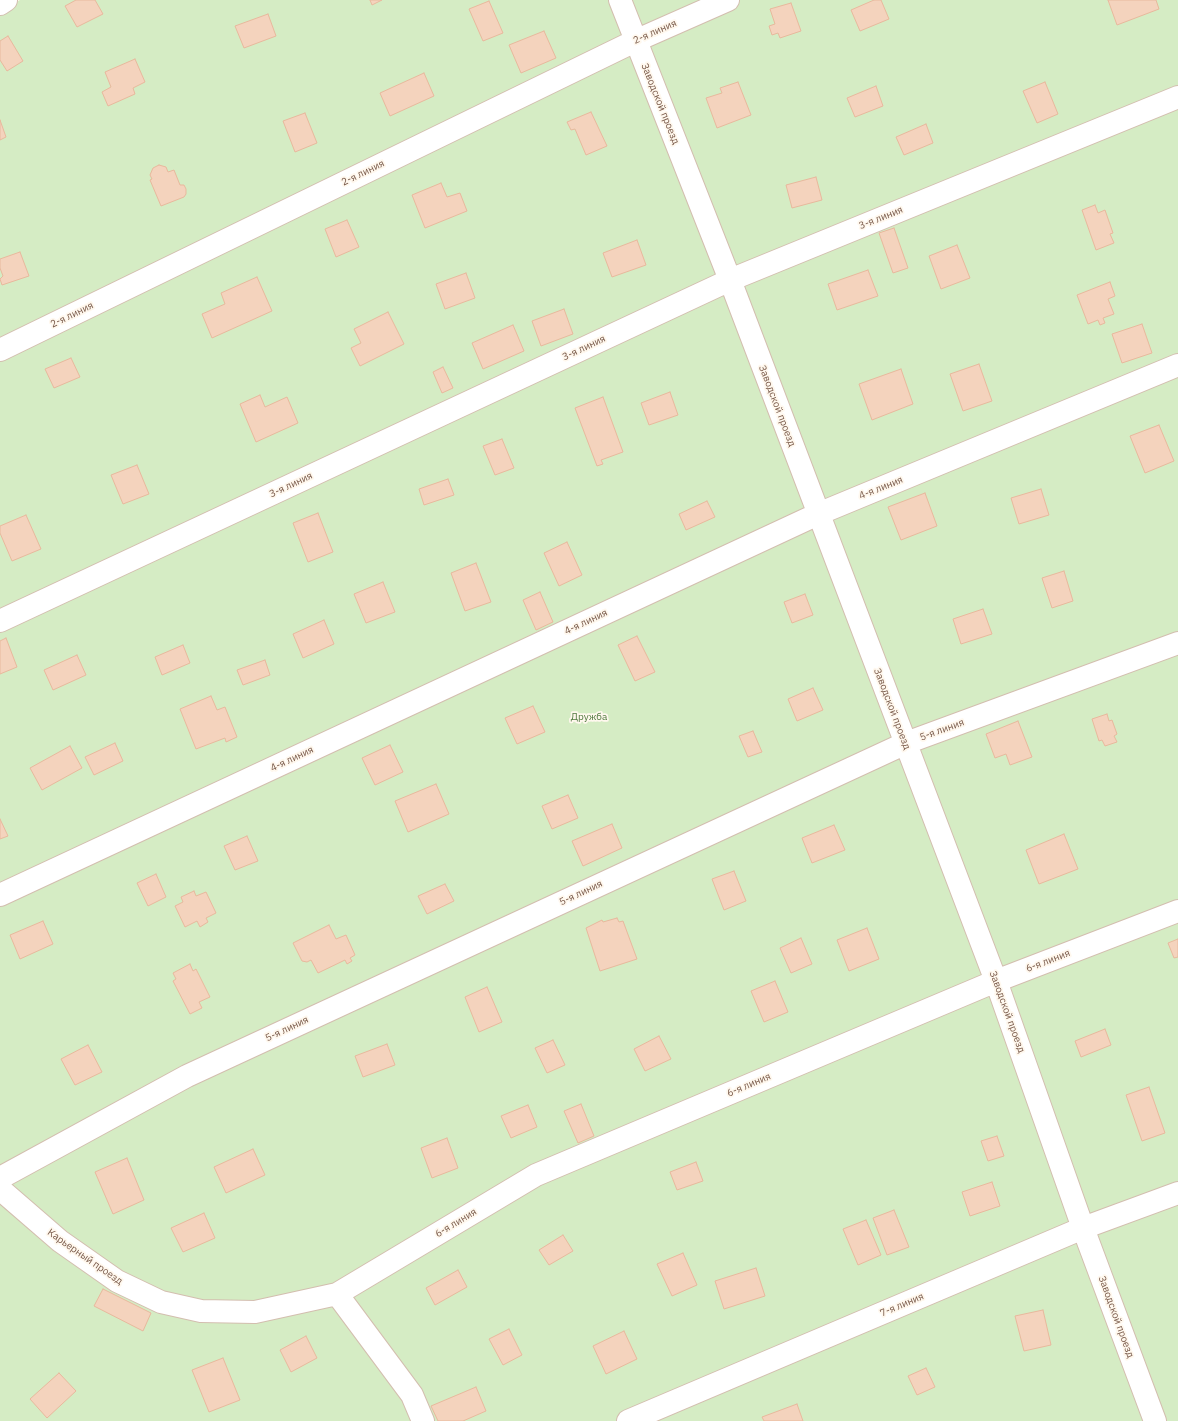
<!DOCTYPE html>
<meta charset="utf-8">
<style>
body{margin:0}
canvas{display:block;background:#fdf5e7}
</style>
<canvas width="1178" height="1421"></canvas>
<script>
const context = document.querySelector('canvas').getContext('2d');
context.lineJoin = 'round';
function paint(path, color) { context.fillStyle = color; context.fill(path, 'evenodd'); }
const shape = rows => new Path2D(rows.map(r => 'M' + r).join(''));
function trace(path, color, width, dash) { context.strokeStyle = color; context.lineWidth = width; context.lineCap = dash ? 'butt' : 'round'; context.setLineDash(dash || []); context.stroke(path); }
function label(font, color, halo, rows, align = 'center') {
  context.font = font + ' "IBM Plex Sans",sans-serif'; context.lineWidth = 3.5; context.setLineDash([]); context.textBaseline = 'middle'; context.strokeStyle = halo; context.fillStyle = color; for (const [text, x, y, turn = 0] of rows) {
    context.save(); context.translate(x, y); context.rotate((+turn || 0) * Math.PI / 180); context.textAlign = isNaN(turn) ? turn : align; if (halo) context.strokeText(text, 0, 0); context.fillText(text, 0, 0); context.restore();
  }
}
paint(shape([
 [20,0,1178,0,1178,1421,0,1421,0,13]
]), '#d5ecc4');
const building = shape([
 [76,0,95,0,103,14,77,27,65,6,76,0],
 [370,0,382,0,372,5,370,0],
 [874,0,881,0,889,19,860,31,851,10,874,0],
 [1108,0,1156,0,1159,9,1117,25,1108,0],
 [489,1,503,33,483,41,469,9,489,1],
 [791,3,801,31,780,38,778,33,772,35,769,26,775,24,770,9,791,3],
 [268,14,276,36,244,48,235,26,268,14],
 [544,31,556,58,521,73,509,45,544,31],
 [8,36,23,61,7,71,0,60,0,41,8,36],
 [135,59,145,82,133,88,135,94,108,106,102,92,111,87,105,72,135,59],
 [424,73,434,96,390,116,380,93,424,73],
 [738,82,751,115,717,128,706,98,722,93,720,88,738,82],
 [1045,82,1058,114,1037,123,1023,91,1045,82],
 [876,86,883,106,855,117,847,98,876,86],
 [591,112,607,146,586,155,575,129,571,130,567,122,591,112],
 [305,113,317,143,295,152,283,121,305,113],
 [0,120,6,137,0,140,0,120],
 [926,124,933,143,904,155,896,137,926,124],
 [159,165,166,167,168,172,174,170,180,185,184,185,186,189,186,194,184,197,161,206,150,180,152,179,150,175,153,168,159,165],
 [816,177,822,200,792,208,786,185,816,177],
 [441,183,447,197,460,193,467,211,425,228,412,195,441,183],
 [1095,205,1098,213,1105,210,1113,233,1110,234,1114,243,1096,250,1082,210,1095,205],
 [347,220,359,247,336,257,325,229,347,220],
 [894,228,908,268,893,273,879,233,894,228],
 [637,240,646,265,612,277,603,253,637,240],
 [957,245,970,278,941,289,929,256,957,245],
 [20,252,29,276,2,285,0,279,3,276,0,268,0,259,20,252],
 [868,270,878,296,837,310,828,284,868,270],
 [466,273,475,298,445,309,436,284,466,273],
 [257,277,272,311,212,338,202,314,225,304,221,293,257,277],
 [1110,282,1115,296,1108,299,1114,314,1103,318,1105,323,1100,325,1098,320,1088,324,1077,295,1110,282],
 [564,309,573,334,541,346,532,321,564,309],
 [388,312,404,344,360,366,351,348,361,343,354,329,388,312],
 [1142,324,1152,353,1122,363,1112,334,1142,324],
 [513,325,524,351,483,369,472,343,513,325],
 [71,358,80,377,54,388,45,369,71,358],
 [979,364,992,401,963,411,950,374,979,364],
 [443,367,453,388,442,393,433,372,443,367],
 [901,369,913,404,872,420,859,384,901,369],
 [670,392,678,415,649,425,641,403,670,392],
 [260,395,265,407,287,397,298,423,256,442,240,404,260,395],
 [603,397,623,452,601,460,603,464,597,466,575,408,603,397],
 [1159,425,1174,461,1145,473,1130,436,1159,425],
 [502,439,514,468,495,475,483,446,502,439],
 [137,465,149,494,123,504,111,475,137,465],
 [448,479,454,495,424,505,419,489,448,479],
 [1041,489,1049,515,1019,524,1011,498,1041,489],
 [925,493,937,526,901,540,888,507,925,493],
 [707,501,715,517,686,530,679,514,707,501],
 [318,513,333,552,308,562,293,523,318,513],
 [26,515,41,549,12,561,0,533,0,526,26,515],
 [567,542,582,575,559,586,544,553,567,542],
 [476,563,491,602,465,611,451,573,476,563],
 [1064,571,1073,601,1052,608,1042,578,1064,571],
 [383,582,395,612,366,623,354,594,383,582],
 [540,592,553,622,536,630,523,600,540,592],
 [805,594,813,615,792,623,784,602,805,594],
 [983,609,992,634,961,644,953,619,983,609],
 [324,620,334,644,303,658,293,634,324,620],
 [637,636,655,672,635,681,618,645,637,636],
 [6,638,17,667,0,674,0,641,6,638],
 [183,645,190,663,162,675,155,657,183,645],
 [77,655,86,675,53,690,44,670,77,655],
 [265,660,270,675,243,685,237,670,265,660],
 [813,688,823,710,797,721,788,699,813,688],
 [211,696,217,710,225,707,237,737,226,742,225,738,196,749,180,709,211,696],
 [533,706,545,732,517,744,505,718,533,706],
 [1107,714,1109,721,1112,720,1117,734,1114,736,1117,742,1105,746,1102,740,1099,741,1092,719,1107,714],
 [1018,721,1032,757,1010,765,1006,754,995,758,986,734,1018,721],
 [753,731,762,752,748,757,739,736,753,731],
 [115,743,123,761,94,775,85,757,115,743],
 [390,745,403,772,375,785,362,758,390,745],
 [70,746,82,768,42,790,30,768,70,746],
 [436,784,449,814,408,832,395,801,436,784],
 [568,795,578,818,552,829,542,806,568,795],
 [0,819,8,836,0,839,0,819],
 [612,824,622,848,583,866,572,841,612,824],
 [834,825,845,850,812,863,802,838,834,825],
 [1064,834,1078,869,1039,884,1026,850,1064,834],
 [247,836,258,861,235,870,224,846,247,836],
 [734,871,746,901,724,910,712,879,734,871],
 [156,874,166,897,148,906,137,883,156,874],
 [445,884,454,901,427,914,418,896,445,884],
 [194,891,196,896,206,892,216,913,206,918,208,922,200,927,197,921,185,927,175,906,183,902,181,897,194,891],
 [617,918,619,922,623,921,637,959,600,971,586,928,602,920,603,922,617,918],
 [43,921,53,944,20,959,10,935,43,921],
 [329,925,336,939,346,935,355,955,350,958,352,961,347,964,345,960,318,973,311,960,307,962,302,961,293,943,329,925],
 [867,928,879,959,849,971,837,940,867,928],
 [801,938,812,964,791,973,780,948,801,938],
 [1178,939,1178,957,1174,958,1168,943,1178,939],
 [190,964,193,971,196,969,210,997,199,1002,202,1008,190,1014,173,981,176,979,173,973,190,964],
 [775,981,788,1012,764,1022,751,991,775,981],
 [487,987,502,1022,479,1032,465,997,487,987],
 [1105,1029,1111,1045,1081,1057,1075,1041,1105,1029],
 [659,1036,671,1059,645,1071,634,1049,659,1036],
 [553,1040,565,1065,547,1073,535,1048,553,1040],
 [387,1044,395,1065,363,1077,355,1056,387,1044],
 [88,1045,102,1072,75,1085,61,1059,88,1045],
 [1149,1087,1165,1133,1142,1141,1126,1095,1149,1087],
 [581,1104,594,1136,578,1143,564,1111,581,1104],
 [528,1105,537,1127,511,1138,501,1116,528,1105],
 [997,1136,1004,1156,988,1161,981,1141,997,1136],
 [447,1138,458,1168,432,1178,421,1148,447,1138],
 [253,1149,265,1175,226,1193,214,1167,253,1149],
 [127,1158,144,1200,113,1214,95,1172,127,1158],
 [696,1162,703,1181,677,1190,670,1172,696,1162],
 [992,1182,1000,1206,970,1216,962,1192,992,1182],
 [894,1210,909,1247,887,1255,873,1218,894,1210],
 [204,1213,215,1238,183,1252,171,1228,204,1213],
 [866,1220,881,1255,858,1265,843,1229,866,1220],
 [563,1235,573,1251,549,1265,539,1250,563,1235],
 [683,1253,697,1285,672,1296,657,1264,683,1253],
 [756,1268,765,1296,724,1309,715,1281,756,1268],
 [458,1270,467,1287,435,1305,426,1288,458,1270],
 [103,1289,151,1313,143,1331,94,1306,103,1289],
 [1043,1310,1051,1345,1024,1351,1015,1316,1043,1310],
 [509,1329,522,1355,503,1365,489,1339,509,1329],
 [624,1331,637,1359,606,1374,593,1346,624,1331],
 [306,1336,317,1358,291,1372,280,1350,306,1336],
 [223,1358,240,1400,209,1412,192,1370,223,1358],
 [926,1368,935,1387,917,1395,908,1376,926,1368],
 [59,1373,76,1391,47,1418,30,1399,59,1373],
 [476,1387,486,1411,463,1421,438,1421,431,1406,476,1387],
 [797,1404,803,1421,764,1421,762,1417,797,1404]
]);
paint(building, '#f4d3bd');
trace(building, '#e8b99d', 1);
const street = shape([
 [620,0,730,280,996,981,1083,1228,1155,1421],
 [0,4,6,0],
 [0,350,635,41,728,0],
 [0,621,730,280,1178,97],
 [0,895,818,514,1178,365],
 [0,1178,187,1076,906,743,1178,643],
 [0,1189,60,1241,117,1281,161,1302,201,1311,255,1312,337,1294,412,1395,423,1421],
 [337,1294,536,1175,996,981,1178,911],
 [628,1421,1083,1228,1178,1193]
]);
trace(street, '#d3beaf', 24);
trace(street, '#fff', 22);
label('10px', '#795a4a', '#fff8ee', [
 ["2-я линия",655,32,-24],
 ["Заводской проезд",660,104,68],
 ["2-я линия",363,173,-26],
 ["3-я линия",881,218,-22],
 ["2-я линия",72,315,-26],
 ["3-я линия",584,348,-25],
 ["Заводской проезд",777,406,69],
 ["3-я линия",291,485,-25],
 ["4-я линия",881,488,-22],
 ["4-я линия",586,622,-25],
 ["Заводской проезд",892,709,69],
 ["5-я линия",942,730,-20],
 ["4-я линия",292,759,-25],
 ["5-я линия",581,893,-25],
 ["6-я линия",1048,961,-21],
 ["Заводской проезд",1007,1012,70],
 ["5-я линия",287,1029,-25],
 ["6-я линия",749,1085,-23],
 ["6-я линия",456,1223,-31],
 ["Карьерный проезд",85,1257,35],
 ["7-я линия",902,1305,-23],
 ["Заводской проезд",1116,1317,70]
]);
label('10px', '#50793e', '#fff8ee', [
 ["Дружба",589,717]
]);
</script>
